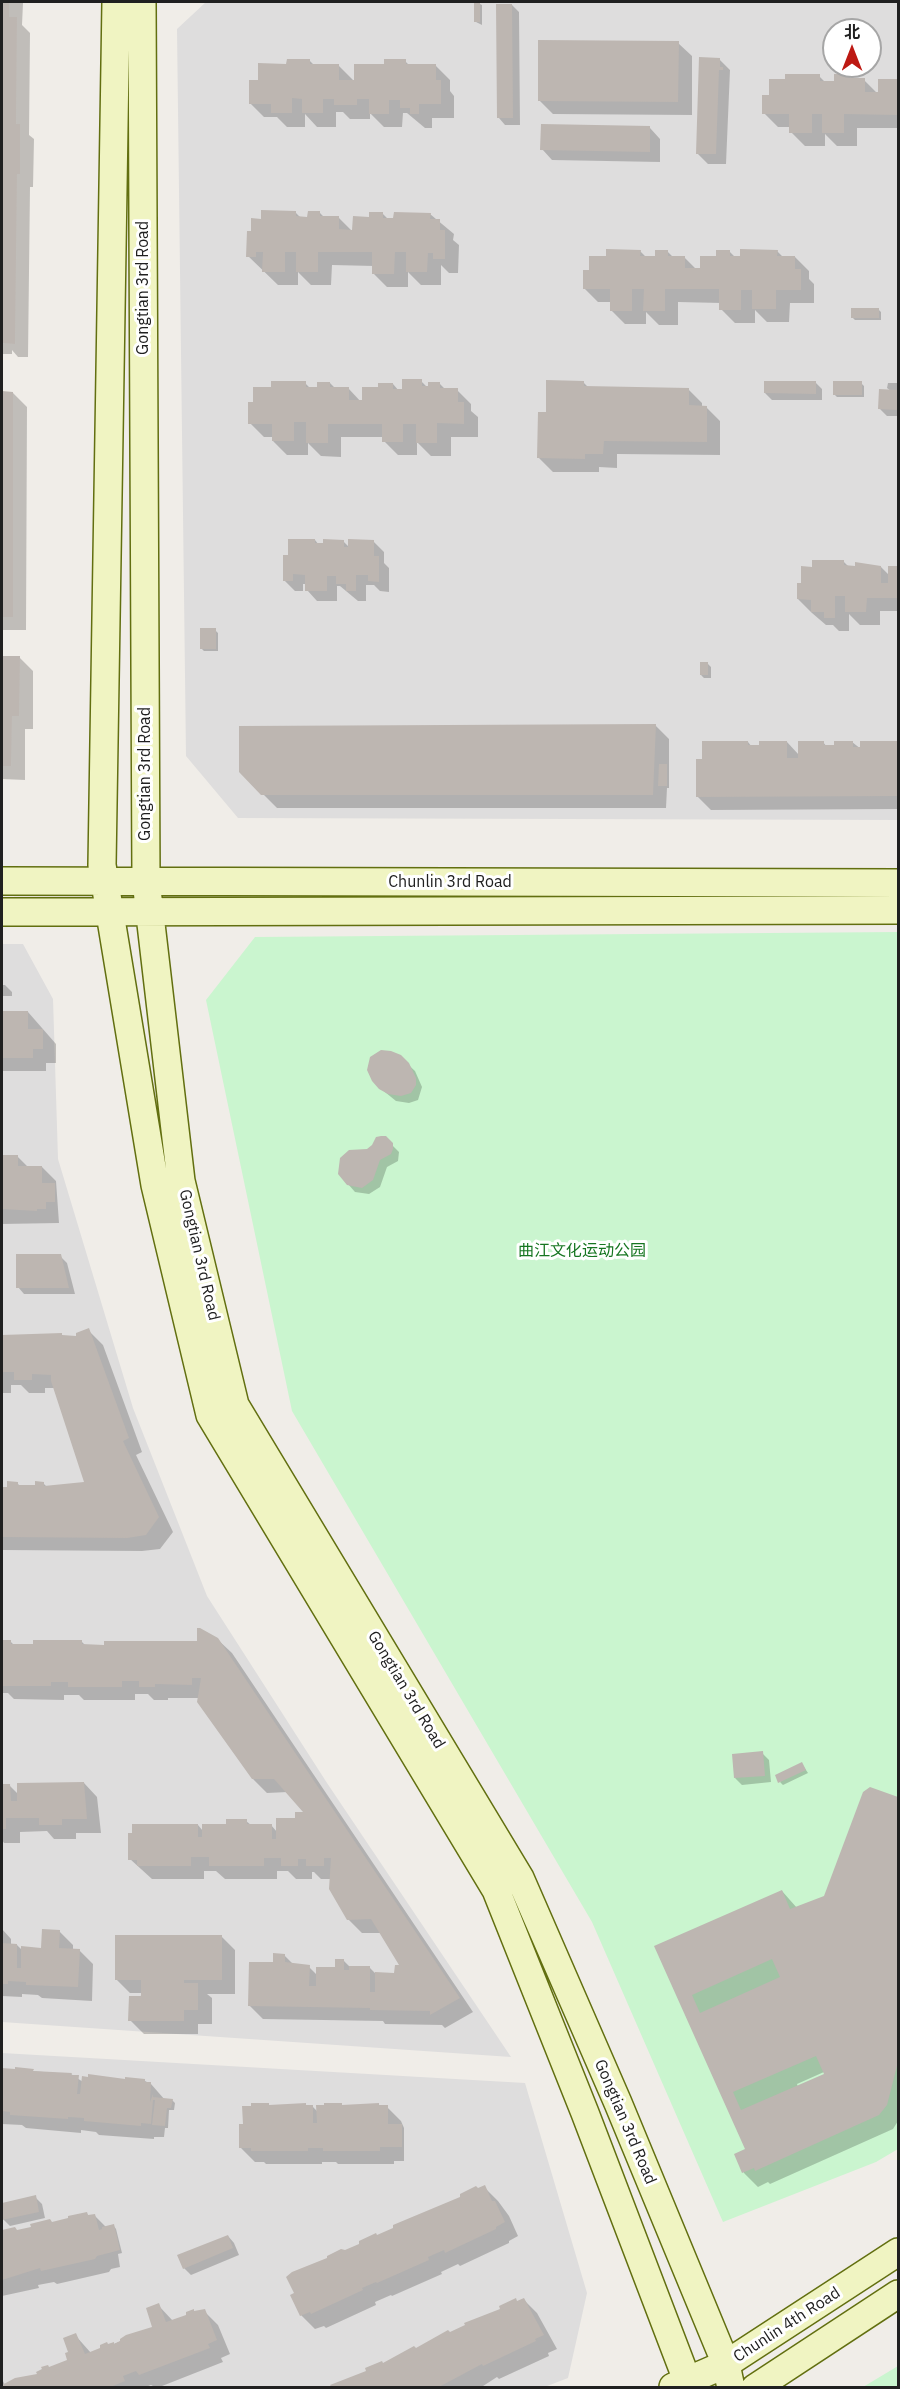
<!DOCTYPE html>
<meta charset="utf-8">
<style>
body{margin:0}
#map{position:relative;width:900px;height:2389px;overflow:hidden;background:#f0ede8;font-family:"IBM Plex Sans","Noto Sans SC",sans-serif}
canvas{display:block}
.frame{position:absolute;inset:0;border:3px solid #202020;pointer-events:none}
.north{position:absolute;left:822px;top:18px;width:60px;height:60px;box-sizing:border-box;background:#fff;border:2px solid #a6a6a6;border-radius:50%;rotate:0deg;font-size:16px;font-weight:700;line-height:24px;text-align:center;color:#202020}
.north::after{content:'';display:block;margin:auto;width:21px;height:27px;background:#bd1913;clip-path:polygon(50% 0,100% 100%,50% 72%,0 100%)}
</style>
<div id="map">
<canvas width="900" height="2389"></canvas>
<div class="frame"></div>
<div class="north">北</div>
</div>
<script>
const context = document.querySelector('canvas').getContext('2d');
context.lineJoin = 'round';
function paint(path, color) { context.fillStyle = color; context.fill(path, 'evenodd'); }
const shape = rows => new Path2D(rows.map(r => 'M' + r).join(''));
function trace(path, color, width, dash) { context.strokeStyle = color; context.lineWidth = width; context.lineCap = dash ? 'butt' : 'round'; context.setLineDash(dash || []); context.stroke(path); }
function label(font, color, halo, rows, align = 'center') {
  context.font = font + ' "IBM Plex Sans","Noto Sans SC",sans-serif'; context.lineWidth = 6; context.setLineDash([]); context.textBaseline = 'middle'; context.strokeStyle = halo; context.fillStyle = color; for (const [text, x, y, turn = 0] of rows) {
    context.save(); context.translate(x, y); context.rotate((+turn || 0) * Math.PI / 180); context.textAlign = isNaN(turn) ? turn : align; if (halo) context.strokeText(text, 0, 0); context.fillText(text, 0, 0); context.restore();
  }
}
paint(shape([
 [206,2,898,2,898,820,238,818,186,756,177,29],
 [834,30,870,30,870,66,834,66],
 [2,944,23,944,53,999,58,1159,133,1408,207,1596,327,1783,511,2057,2,2022],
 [2,2053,525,2083,587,2293,568,2378,542,2388,2,2387]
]), '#dedddd');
paint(shape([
 [898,932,898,2149,876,2162,723,2222,592,1922,292,1411,206,1000,255,937],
 [898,2366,898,2387,863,2387]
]), '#caf5cf');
paint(shape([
 [2,2,23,3,22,25,30,33,29,135,34,139,33,187,30,187,28,357,18,357,12,350,12,354,2,354],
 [476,2,482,5,482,25,476,22],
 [512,5,519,12,520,125,505,125,499,118],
 [678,43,692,56,692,115,553,114,539,100],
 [719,59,730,70,726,164,708,164,697,153],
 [309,60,314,65,339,66,355,82,385,66,405,61,410,66,436,66,450,80,450,91,454,96,454,118,432,118,432,128,425,128,407,113,403,113,402,127,384,127,370,113,370,119,350,119,343,112,336,112,336,127,317,127,305,114,305,127,287,127,277,117,264,117,250,103,259,81,288,65],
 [848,75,852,80,864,80,879,95,879,80,898,80,898,75,898,128,857,128,857,146,837,146,825,134,825,146,805,146,791,132,791,127,778,127,764,113,770,97,787,80,819,76,826,83,836,83],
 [650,128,660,139,660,162,552,160,542,149],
 [296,213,301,218,309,218,320,213,325,218,339,218,354,233,370,218,382,213,389,220,430,214,454,234,453,240,459,245,458,273,449,273,441,265,441,285,421,285,408,272,408,287,387,287,373,273,374,266,332,265,331,285,311,285,298,272,298,285,278,285,248,256,252,232,263,220],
 [640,251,646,257,656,257,667,251,673,257,684,257,696,269,702,269,729,251,735,257,777,251,783,257,795,257,809,271,809,279,814,284,814,303,790,303,789,322,767,322,755,310,755,323,735,323,721,309,721,303,678,302,678,325,659,325,646,312,646,324,625,324,611,310,611,302,598,302,584,288,590,272,608,258],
 [878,309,881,312,881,320,855,320,852,317],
 [421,381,430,390,440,384,446,390,457,390,471,404,471,411,478,417,478,437,451,437,451,456,431,456,417,442,417,455,398,455,384,441,384,437,341,437,341,457,321,456,308,443,308,455,287,455,273,441,273,437,264,437,250,423,254,404,272,389,305,383,311,389,330,383,335,388,348,388,363,404,380,389,393,384,399,391],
 [583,382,589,388,688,389,702,403,702,407,706,407,720,421,720,455,617,454,617,468,599,467,599,472,553,472,539,458,547,414],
 [815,382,822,389,822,400,772,400,765,393],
 [861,383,864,386,864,397,837,397,834,394],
 [888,383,898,383,898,416,887,416,880,409,891,391,887,388],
 [2,393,13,393,27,407,26,630,2,630],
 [315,540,319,545,343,541,350,548,373,541,384,552,384,563,389,568,389,592,380,591,374,585,366,585,366,601,358,601,340,586,337,586,337,601,317,601,307,590,307,584,303,584,303,591,295,591,284,580,290,557],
 [843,561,849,567,881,567,890,576,890,567,898,567,898,611,880,611,880,625,860,625,849,614,849,631,839,631,833,625,826,625,812,613,798,599,802,585,813,568],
 [215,630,218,633,218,651,204,651,201,648],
 [2,657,19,657,33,671,33,729,25,729,25,780,2,779],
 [708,664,711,667,711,678,704,678,701,675],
 [655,725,669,739,669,788,667,788,666,808,277,808,241,772],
 [748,742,752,747,787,742,799,755,823,742,827,747,852,742,861,749,861,742,898,742,898,809,711,810,697,796,704,760],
 [2,985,5,985,12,992,12,996,2,996],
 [2,1012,28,1012,56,1044,56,1063,46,1063,46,1071,2,1071],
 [400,1057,415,1071,422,1087,418,1100,409,1103,396,1101,380,1088],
 [385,1138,399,1152,398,1161,387,1167,380,1187,369,1194,355,1192,348,1184,367,1150],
 [2,1156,17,1156,28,1167,42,1167,56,1181,59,1223,2,1224],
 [60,1256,67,1263,75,1294,24,1294,18,1287],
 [89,1331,103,1345,142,1452,136,1455,173,1532,160,1549,142,1551,2,1550,2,1491,17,1483,21,1487,36,1487,43,1483,47,1487,86,1483,55,1388,45,1388,45,1393,29,1393,21,1385,11,1385,11,1393,2,1393,2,1336,61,1334,64,1337,78,1337],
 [217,1639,232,1653,473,2012,445,2028,442,2025,385,2024,383,2021,263,2019,249,2005,275,1963,284,1955,294,1965,309,1967,317,1975,336,1969,344,1961,350,1967,370,1968,376,1974,396,1974,402,1967,381,1933,362,1933,348,1919,331,1879,321,1879,314,1872,312,1872,312,1879,296,1879,288,1871,277,1871,277,1879,225,1879,216,1871,204,1871,204,1879,152,1879,130,1859,198,1825,203,1831,246,1821,251,1825,271,1825,277,1832,306,1814,288,1792,267,1793,253,1779,199,1698,168,1698,168,1700,154,1700,148,1694,135,1694,135,1700,84,1700,79,1695,64,1695,64,1700,14,1699,8,1693,2,1693,2,1641,10,1641,15,1646,82,1642,86,1646,198,1643],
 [762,1753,769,1760,771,1782,742,1785,735,1778],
 [802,1764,808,1773,783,1785,780,1782],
 [84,1783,97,1797,101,1833,76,1833,76,1839,54,1839,47,1831,20,1832,20,1843,4,1843,2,1840,2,1786,10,1786,18,1794],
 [873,1789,898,1798,898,2121,893,2129,770,2184,768,2182,758,2187,744,2173,736,2155,747,2150,656,1947,782,1891,797,1908,826,1898],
 [824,2072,826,2074,798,2087,797,2084],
 [2,1929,11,1939,11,1945,17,1945,23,1951,43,1949,59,1931,73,1945,73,1950,79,1950,93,1964,92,2001,42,1998,38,1995,22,1994,22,1997,2,1996],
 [221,1936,235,1950,235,1994,207,1994,212,1998,212,2024,198,2024,198,2034,144,2034,130,2020,142,1993,130,1993,116,1979],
 [2,2069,71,2074,83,2082,145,2081,151,2084,165,2100,172,2100,175,2103,174,2110,169,2110,168,2128,165,2128,164,2137,154,2137,154,2139,99,2135,96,2132,81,2130,81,2133,26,2128,22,2125,2,2124],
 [313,2107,318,2112,387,2107,401,2121,404,2128,404,2161,394,2161,394,2164,338,2164,336,2162,322,2162,322,2164,266,2164,264,2162,255,2162,241,2148],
 [484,2187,498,2201,509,2216,518,2236,509,2241,509,2243,460,2266,458,2264,441,2272,442,2274,392,2296,391,2295,375,2302,376,2305,326,2328,324,2326,315,2329,301,2315,345,2252],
 [35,2197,42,2204,45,2218,10,2226,3,2219,2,2204],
 [87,2214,89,2216,94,2215,106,2227,113,2225,116,2229,122,2253,118,2254,120,2267,111,2269,109,2272,57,2284,54,2282,38,2285,39,2288,2,2296,2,2232,13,2229,16,2232],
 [228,2236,234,2243,239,2255,191,2275,184,2268],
 [523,2299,537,2313,557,2349,548,2353,549,2356,499,2379,497,2377,480,2388,333,2388],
 [158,2305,173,2321,204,2311,218,2325,230,2354,221,2358,223,2362,157,2388,151,2385,143,2388,2,2388,2,2379,5,2385,39,2375,70,2361,75,2335,91,2353,154,2328]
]), '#0003');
paint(shape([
 [2,2,9,2,9,17,17,17,16,124,20,124,20,174,17,174,15,344,3,343,2,335],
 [474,2,480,2,480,22,474,22],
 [496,4,512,4,513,118,497,118],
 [538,40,679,41,678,102,538,101],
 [699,57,720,58,720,67,723,67,723,70,719,70,716,154,696,154],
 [287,59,310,59,310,64,339,64,339,80,354,80,354,64,384,64,384,59,406,59,406,64,436,64,436,80,441,80,441,104,419,104,419,114,410,114,410,108,400,108,400,100,389,100,389,114,369,114,369,99,357,99,357,105,334,105,334,99,323,99,323,113,302,113,302,99,292,98,292,113,271,113,271,104,249,104,249,80,258,80,258,63,286,64],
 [785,74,820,74,820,81,834,81,834,74,849,74,849,78,865,78,865,92,878,92,878,79,898,79,898,115,844,114,844,133,822,133,822,114,812,114,812,133,789,133,789,114,762,114,762,95,769,95,769,79,785,79],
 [541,124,650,126,650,152,540,150],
 [261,210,296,211,296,216,307,217,308,211,320,211,320,216,339,216,339,229,352,230,353,216,369,217,369,212,383,212,383,218,393,218,394,212,431,213,430,219,440,219,440,230,445,230,445,259,433,259,433,253,428,253,427,272,406,272,406,252,395,252,394,274,372,274,372,252,318,252,318,272,296,272,296,252,285,252,285,272,262,272,263,252,256,252,256,257,246,257,247,231,251,231,251,218,261,219],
 [606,249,641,250,640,256,655,256,655,250,668,250,668,256,685,256,685,268,700,268,700,256,716,256,716,250,730,250,730,256,740,256,740,249,778,250,777,256,795,256,795,269,801,269,801,290,776,290,776,309,752,309,752,290,741,290,741,310,719,310,719,289,665,289,665,311,643,311,644,289,632,289,632,311,610,311,610,289,583,289,583,270,589,270,589,256,606,256],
 [851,308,879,308,879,318,851,318],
 [402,379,422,379,422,386,428,386,428,382,440,382,440,388,458,388,458,402,464,402,464,424,437,423,437,443,416,443,416,424,403,424,403,442,382,442,382,424,328,424,328,443,306,443,306,422,294,422,294,441,272,441,272,424,248,424,248,402,253,402,253,387,271,387,271,381,306,381,306,387,317,387,317,382,330,382,330,387,349,387,349,400,362,400,362,387,378,387,378,383,393,383,393,389,402,389],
 [546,380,584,381,584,386,689,388,689,405,707,406,707,442,604,441,603,454,585,454,585,459,537,458,538,412,546,412],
 [764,381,816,381,816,394,764,393],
 [833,381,862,381,862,395,833,395],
 [879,389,898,390,898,410,878,409],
 [2,391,13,392,13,617,2,617],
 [288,539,315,539,315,543,323,543,323,539,344,540,344,547,348,547,348,539,374,540,374,556,379,556,379,582,368,581,368,575,356,575,356,591,346,591,346,584,336,584,336,576,327,576,327,591,305,591,305,575,293,574,293,581,283,581,283,555,288,555],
 [812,560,844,560,844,565,855,566,855,562,881,566,881,583,888,583,888,566,898,566,898,598,867,598,866,612,845,612,845,596,835,596,835,618,824,618,824,612,811,612,811,600,797,599,797,583,801,583,801,566,812,567],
 [200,628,216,628,216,649,200,649],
 [2,656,20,656,19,716,12,716,11,766,2,766],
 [700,662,708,662,708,675,700,675],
 [656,724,653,795,261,795,239,772,239,726],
 [702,741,748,741,748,745,759,745,759,741,787,741,787,758,798,758,798,741,824,741,824,745,834,745,834,741,853,741,853,747,860,747,860,741,898,741,898,796,696,797,696,759,702,759],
 [659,764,667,764,667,786,658,786],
 [2,1011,28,1011,28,1029,43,1029,43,1049,33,1049,33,1058,2,1058],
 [381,1050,391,1051,401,1055,409,1063,416,1078,416,1085,411,1093,401,1096,388,1094,379,1089,372,1081,367,1070,370,1057],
 [381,1136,386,1136,393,1143,393,1149,391,1154,380,1160,373,1180,362,1188,347,1185,338,1174,340,1158,349,1150,367,1149,372,1145,376,1137],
 [2,1155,18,1155,18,1166,42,1166,42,1183,55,1183,55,1202,46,1202,46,1209,37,1209,37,1211,2,1209],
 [16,1254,61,1254,69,1288,16,1288],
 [89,1328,129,1438,123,1441,159,1517,146,1535,127,1538,2,1537,2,1489,3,1487,7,1487,7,1481,18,1482,18,1485,35,1485,35,1481,44,1482,44,1486,84,1482,51,1381,51,1375,32,1374,32,1380,14,1380,14,1372,2,1372,2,1335,62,1333,62,1335,76,1336,76,1333],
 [197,1628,200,1628,218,1638,460,1998,430,2015,430,2011,370,2010,370,2008,248,2006,249,1962,273,1962,273,1953,285,1954,285,1962,310,1965,309,1986,316,1986,316,1967,335,1967,335,1959,344,1959,344,1970,349,1970,349,1966,370,1966,370,1992,375,1992,375,1972,394,1973,395,1965,399,1965,371,1919,347,1920,329,1889,331,1858,324,1858,324,1866,306,1866,306,1859,298,1859,298,1866,281,1866,281,1858,264,1858,264,1866,209,1866,209,1857,191,1857,191,1866,137,1866,137,1860,128,1860,128,1833,132,1833,132,1824,198,1824,198,1837,202,1837,202,1824,226,1824,226,1819,247,1819,247,1824,272,1824,272,1839,276,1839,276,1818,295,1818,295,1812,303,1812,274,1779,252,1779,197,1702,201,1678,192,1678,192,1685,155,1684,155,1687,139,1687,139,1681,122,1681,122,1687,68,1687,68,1682,51,1682,51,1686,2,1686,2,1640,11,1640,11,1644,33,1644,33,1640,82,1640,82,1644,104,1645,104,1641,197,1641],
 [763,1751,765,1776,734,1778,732,1754],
 [802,1762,806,1770,778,1783,775,1775],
 [84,1782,87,1819,62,1819,62,1825,39,1825,39,1818,6,1818,6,1829,2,1829,2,1784,10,1784,11,1801,17,1801,17,1783],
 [870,1787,898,1797,898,2062,887,2105,879,2115,755,2171,754,2168,742,2173,734,2154,745,2149,654,1946,782,1890,790,1909,824,1896,863,1792],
 [772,1959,780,1977,700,2013,692,1995],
 [816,2056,824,2074,741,2110,733,2092],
 [42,1929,60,1930,59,1948,80,1949,78,1987,26,1985,26,1982,8,1981,8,1984,2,1984,2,1943,17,1944,17,1968,21,1968,21,1946,41,1948],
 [115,1935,222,1935,222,1980,184,1980,184,1983,198,1983,198,2010,184,2010,184,2021,128,2021,129,1996,141,1996,141,1980,115,1980],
 [15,2067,34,2069,33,2071,72,2073,71,2075,79,2075,77,2094,80,2094,82,2076,88,2077,88,2074,125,2079,125,2077,145,2079,145,2082,151,2082,150,2102,153,2094,153,2097,173,2099,171,2108,167,2108,165,2126,152,2125,155,2100,153,2100,151,2124,141,2123,141,2126,84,2121,84,2118,68,2117,68,2119,10,2115,10,2112,2,2111,2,2068,15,2069],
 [251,2103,269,2103,269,2105,306,2103,306,2105,313,2105,313,2123,317,2123,316,2105,324,2105,324,2103,342,2103,342,2105,379,2103,379,2105,388,2105,388,2124,402,2124,402,2147,380,2147,380,2151,323,2151,323,2148,308,2148,308,2151,251,2151,251,2148,239,2148,239,2124,243,2124,242,2106,251,2106],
 [485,2185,492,2201,495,2201,505,2222,496,2227,496,2229,445,2253,444,2250,428,2257,429,2260,377,2283,376,2282,362,2288,363,2290,311,2314,310,2312,300,2316,290,2295,294,2293,286,2277,292,2272,327,2258,327,2256,341,2249,345,2250,359,2244,359,2241,376,2233,377,2235,393,2228,393,2225,460,2197,460,2194,476,2186,478,2188],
 [36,2195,39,2212,2,2220,2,2203],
 [87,2212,88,2215,95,2214,99,2230,102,2229,102,2227,114,2224,120,2250,97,2256,95,2259,41,2271,40,2268,2,2280,2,2230,15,2227,17,2230,31,2227,30,2224,50,2219,52,2222,68,2218,68,2216],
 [228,2235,233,2248,183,2269,177,2255],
 [516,2298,517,2301,524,2298,544,2335,535,2339,536,2341,483,2366,482,2364,437,2388,332,2388,330,2385,366,2371,365,2368,382,2361,383,2363,414,2346,416,2348,448,2330,450,2332,465,2325,464,2323,500,2309,499,2306],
 [159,2303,166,2322,186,2315,186,2312,194,2309,194,2311,205,2309,217,2340,208,2344,210,2348,139,2375,136,2371,123,2376,125,2381,108,2388,2,2388,2,2385,15,2378,37,2374,36,2372,42,2369,41,2367,48,2365,49,2367,67,2360,65,2353,68,2352,63,2338,76,2333,85,2354,100,2348,100,2345,107,2342,108,2344,114,2342,114,2344,120,2341,120,2339,126,2335,152,2327,146,2308]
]), '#bdb6b1');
const secondary = shape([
 [116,2,102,865,155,1185,210,1415,496,1890,585,2113,690,2388],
 [142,2,146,881,181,1181,235,1405,520,1878,618,2103,726,2364,731,2388],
 [2,881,898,883],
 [2,912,898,910],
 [673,2387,726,2364,898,2252],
 [755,2388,898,2294]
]);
trace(secondary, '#626f10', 30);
trace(secondary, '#f0f4c2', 27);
label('16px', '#202020', '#fff', [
 ["Gongtian 3rd Road",143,288,-90],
 ["Gongtian 3rd Road",145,774,-90],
 ["Chunlin 3rd Road",450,882],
 ["Gongtian 3rd Road",199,1255,77],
 ["Gongtian 3rd Road",406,1690,59],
 ["Gongtian 3rd Road",625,2122,67],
 ["Chunlin 4th Road",787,2325,-33]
]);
label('16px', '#177622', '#fff', [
 ["曲江文化运动公园",582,1251]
]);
</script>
